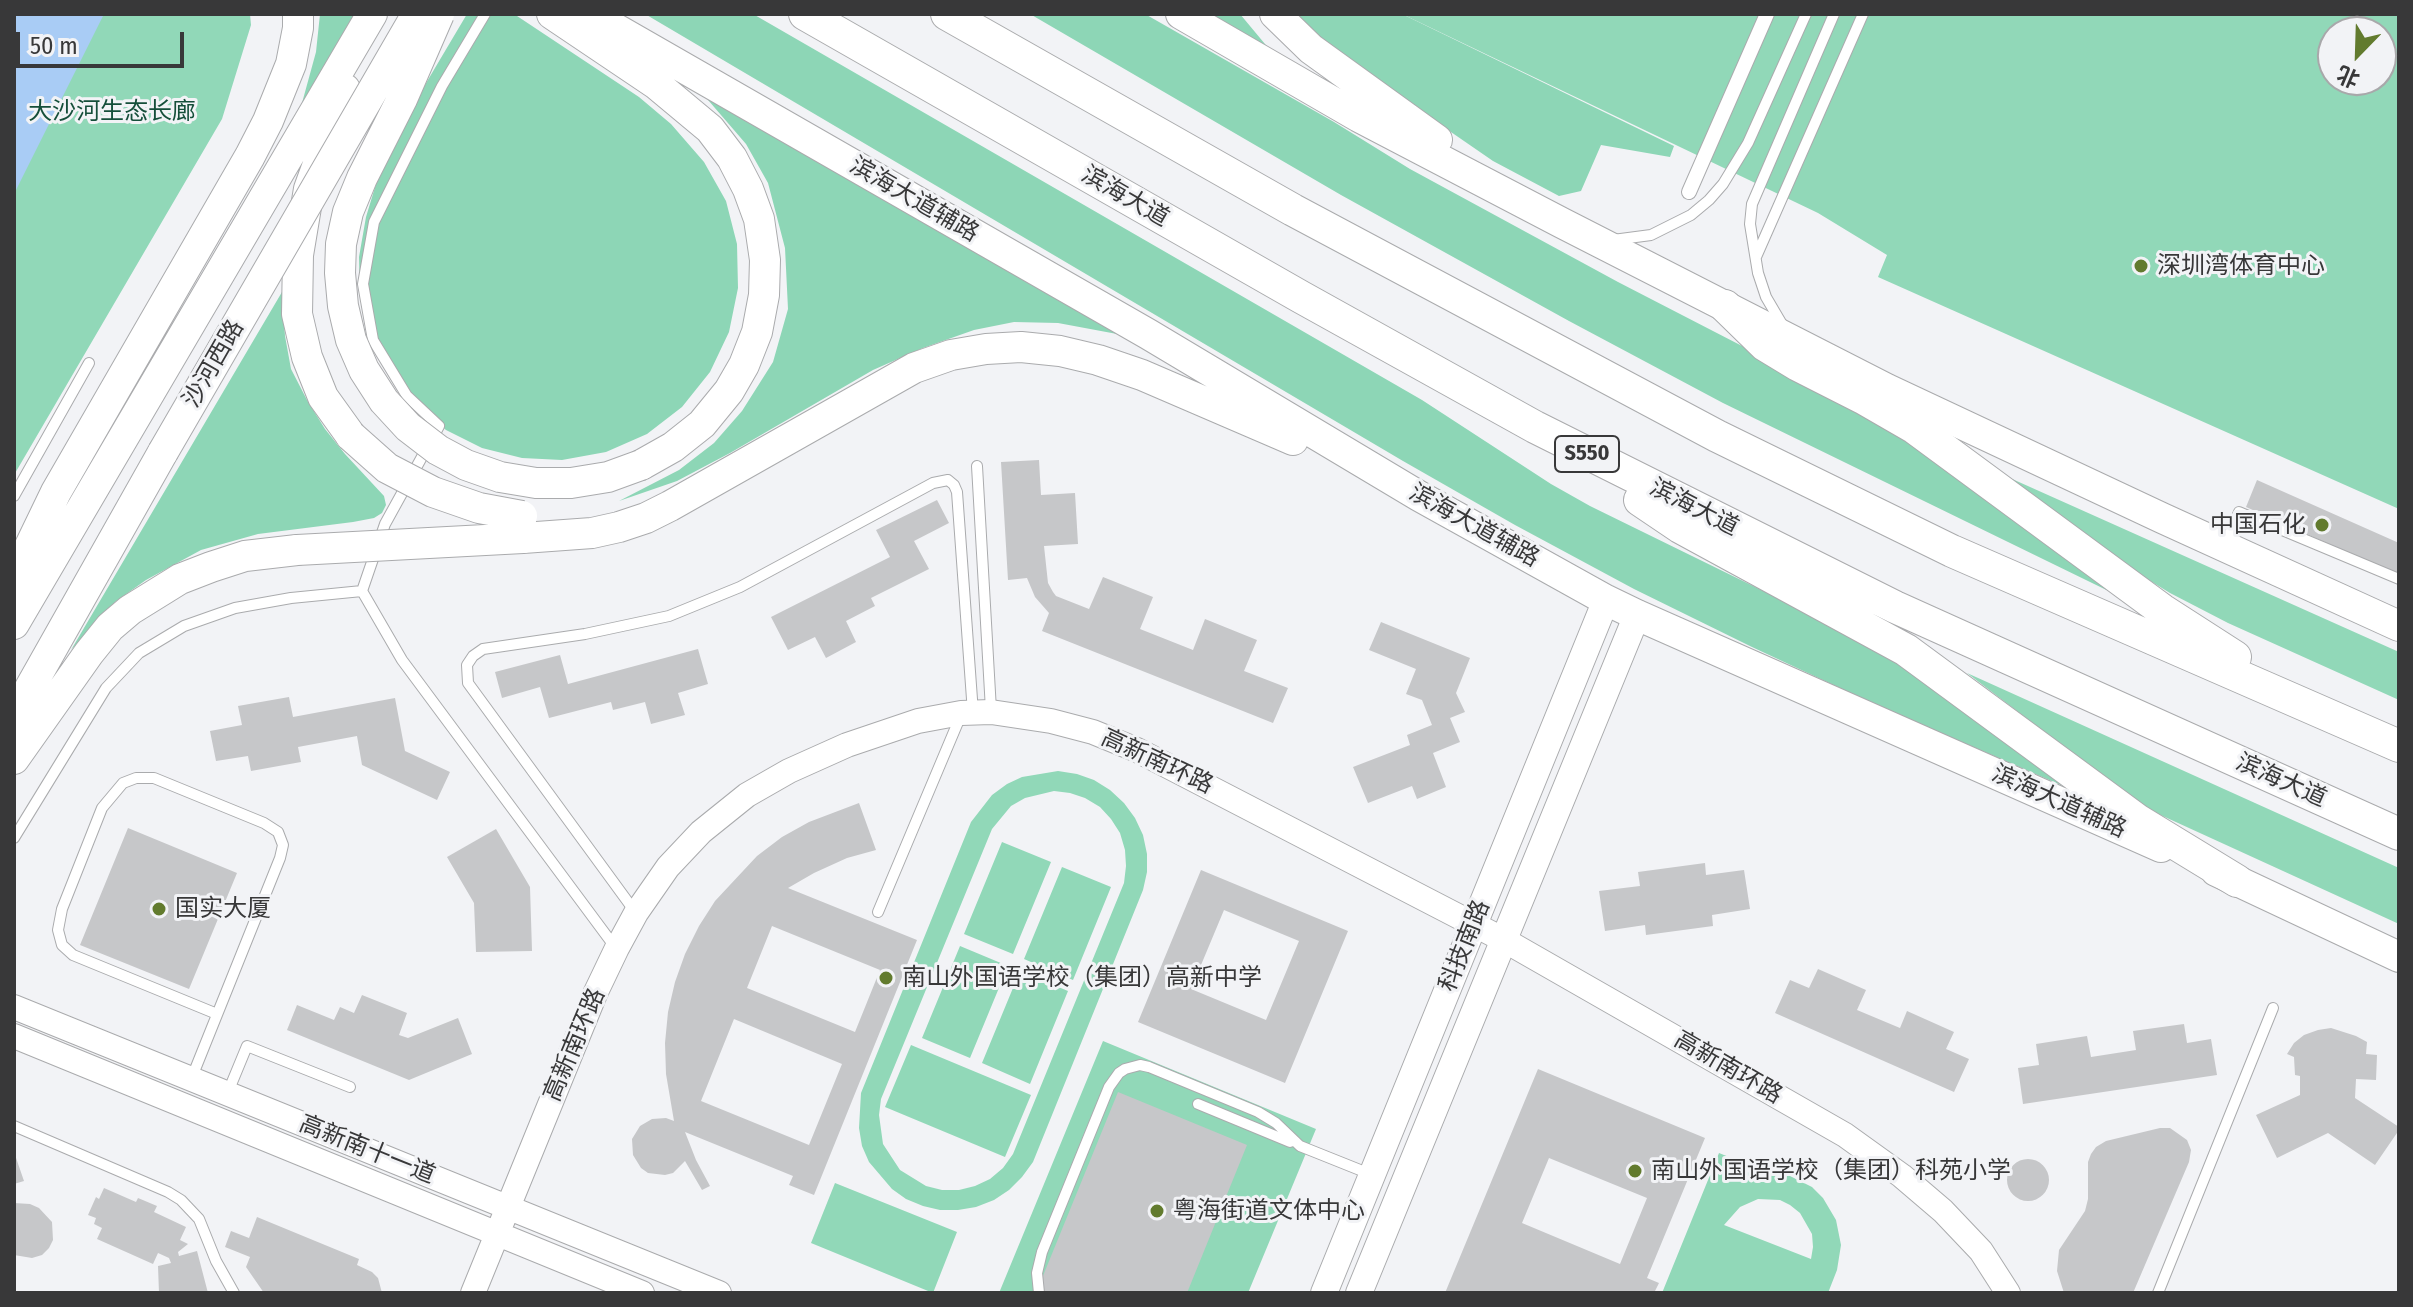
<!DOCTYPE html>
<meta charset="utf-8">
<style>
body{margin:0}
#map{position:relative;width:2413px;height:1307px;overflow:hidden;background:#f2f3f6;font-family:"Fira Sans Condensed","Noto Sans SC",sans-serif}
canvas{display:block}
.frame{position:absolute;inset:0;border:16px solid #383839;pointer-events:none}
.north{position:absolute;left:2317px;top:16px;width:80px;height:80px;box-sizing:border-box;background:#f2f3f6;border:2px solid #a8a8aa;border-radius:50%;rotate:203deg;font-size:22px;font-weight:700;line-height:32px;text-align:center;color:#383839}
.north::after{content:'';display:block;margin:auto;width:28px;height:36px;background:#627b2e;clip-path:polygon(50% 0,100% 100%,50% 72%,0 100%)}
.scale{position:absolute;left:16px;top:32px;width:168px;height:36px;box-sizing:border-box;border:4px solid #383839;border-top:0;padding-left:10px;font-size:24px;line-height:28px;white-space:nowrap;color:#383839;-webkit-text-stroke:6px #f2f3f6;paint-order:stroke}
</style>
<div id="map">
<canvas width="2413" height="1307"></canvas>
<div class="frame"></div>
<div class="north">北</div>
<div class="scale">50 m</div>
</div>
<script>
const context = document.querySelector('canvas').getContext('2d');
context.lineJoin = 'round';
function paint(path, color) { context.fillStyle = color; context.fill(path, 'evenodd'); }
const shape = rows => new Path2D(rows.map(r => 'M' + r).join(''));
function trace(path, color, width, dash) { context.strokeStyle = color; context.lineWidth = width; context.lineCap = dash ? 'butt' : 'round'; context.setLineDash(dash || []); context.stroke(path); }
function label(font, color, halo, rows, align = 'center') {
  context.font = font + ' "Fira Sans Condensed","Noto Sans SC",sans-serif'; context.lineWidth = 6; context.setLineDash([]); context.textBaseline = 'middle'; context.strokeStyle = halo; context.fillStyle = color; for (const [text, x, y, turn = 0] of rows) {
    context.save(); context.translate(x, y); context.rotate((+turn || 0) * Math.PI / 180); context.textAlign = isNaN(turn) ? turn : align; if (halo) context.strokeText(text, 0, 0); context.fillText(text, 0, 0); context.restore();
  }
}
paint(shape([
 [14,14,250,14,251,25,222,119,14,475],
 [1402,14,2399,14,2399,509,1878,277,1887,255,1818,213],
 [2333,32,2381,32,2381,80,2333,80],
 [2001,474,2399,652,2399,700,2228,623,2170,593,2126,566],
 [1967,673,2399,868,2399,924,2143,807],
 [1058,771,1077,774,1094,780,1110,790,1124,803,1135,818,1143,835,1147,854,1147,872,1143,890,1033,1162,1022,1177,1009,1190,994,1200,976,1207,958,1210,940,1210,923,1206,906,1199,892,1189,869,1162,862,1146,859,1128,861,1093,971,822,992,795,1007,784,1022,777],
 [1054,791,1070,793,1085,798,1100,807,1111,819,1120,833,1125,850,1126,866,1124,883,1013,1154,1003,1168,990,1179,975,1186,959,1190,942,1190,926,1186,900,1170,883,1144,879,1115,881,1099,992,829,1011,806,1025,798],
 [1002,842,1051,862,1013,954,964,934],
 [1062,867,1111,887,1073,980,1024,959],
 [960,946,1008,966,970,1058,922,1038],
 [1020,971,1068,991,1030,1084,982,1063],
 [1103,1041,1316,1129,1248,1293,999,1293],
 [911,1045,1031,1095,1005,1157,885,1107],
 [1719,1153,1744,1163,1740,1173,1770,1171,1786,1174,1812,1187,1823,1198,1836,1220,1841,1245,1837,1270,1828,1293,1662,1293],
 [1758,1199,1780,1200,1790,1205,1800,1213,1812,1234,1813,1247,1811,1259,1724,1225,1740,1207],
 [835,1183,957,1232,933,1293,811,1243]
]), '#91d8b8');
paint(shape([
 [320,14,355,14,302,103,316,52],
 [467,14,514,14,639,97,671,124,704,162,726,201,737,244,738,288,729,332,710,372,682,407,647,434,606,452,562,460,522,458,482,448,446,430,414,404,389,373,360,297,359,257,366,217,379,174,400,127],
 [645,14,753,14,1422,400,1551,484,1590,506,1794,606,1901,664,2063,786,1870,702,1752,647,1634,589,1515,525,1403,461],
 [1030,14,1145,14,1334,122,1410,169,1618,282,1870,412,2129,601,1723,403,1569,321,1341,195],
 [1207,14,1240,14,1270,50],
 [1289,14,1402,14,1674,146,1670,157,1601,145,1581,191,1559,196,1493,161,1345,59],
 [702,93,1117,334,1058,323,1014,322,974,330,923,348,873,370,730,453,677,481,619,501,679,470,714,443,742,411,773,362,788,309,785,248,768,183,746,144],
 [282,292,285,336,291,369,307,400,325,429,345,454,384,496,386,505,382,513,374,518,353,522,258,534,201,550,146,580,115,602,71,650]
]), '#8dd6b6');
paint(shape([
 [14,14,104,14,14,194]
]), '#a9ccf5');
paint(shape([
 [1039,460,1041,495,1075,493,1078,544,1044,546,1048,583,1053,592,1056,596,1089,609,1103,577,1153,597,1140,629,1193,650,1205,619,1257,640,1244,671,1288,688,1273,723,1042,631,1049,613,1035,597,1027,578,1008,580,1001,462],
 [2257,480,2399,543,2399,575,2246,507],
 [937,500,949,523,914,541,929,569,871,598,875,606,846,621,856,642,826,658,815,637,788,650,771,617,890,557,876,530],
 [1381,622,1470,658,1456,693,1465,712,1450,718,1460,742,1433,753,1446,787,1417,799,1412,786,1368,803,1353,767,1410,745,1407,735,1432,725,1422,700,1406,694,1416,669,1369,650],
 [698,649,708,684,678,693,685,715,651,724,645,702,613,710,611,702,549,718,540,687,502,698,495,672,560,655,568,684],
 [289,697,293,717,395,698,405,751,450,772,437,800,362,765,357,736,298,747,301,762,251,771,248,756,216,761,210,731,242,725,238,706],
 [859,803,876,850,847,858,814,873,788,888,917,940,814,1195,789,1185,793,1176,685,1132,696,1160,710,1186,702,1190,685,1161,673,1173,665,1175,648,1173,641,1168,633,1155,632,1139,640,1126,652,1119,666,1118,674,1121,666,1074,665,1043,668,1012,675,982,685,954,699,926,715,901,757,856,782,837,809,822],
 [772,926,880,970,855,1032,747,988],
 [734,1019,842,1064,809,1145,701,1101],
 [128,828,237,873,189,989,80,945],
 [496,829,530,887,532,951,476,952,474,903,447,857],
 [1705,863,1706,875,1744,870,1750,909,1712,915,1713,926,1646,935,1645,925,1605,931,1599,891,1640,886,1638,872],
 [1201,870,1348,931,1285,1083,1138,1022],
 [1224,910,1299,941,1266,1020,1191,989],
 [1818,969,1866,990,1857,1010,1900,1028,1907,1011,1954,1032,1946,1049,1969,1059,1954,1092,1775,1013,1790,980,1809,988],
 [362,995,407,1013,399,1035,408,1038,458,1018,472,1054,409,1080,287,1030,297,1005,334,1020,340,1007,354,1013],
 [2184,1024,2187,1043,2211,1039,2217,1075,2023,1104,2018,1068,2039,1065,2036,1044,2087,1036,2091,1057,2136,1050,2133,1031],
 [2331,1028,2356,1036,2367,1042,2366,1054,2377,1055,2376,1080,2356,1079,2355,1098,2399,1127,2399,1130,2375,1165,2328,1133,2277,1158,2256,1115,2300,1095,2300,1076,2295,1075,2294,1057,2287,1054,2294,1043,2304,1035,2318,1030],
 [1538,1069,1705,1138,1647,1278,1659,1283,1654,1293,1445,1293],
 [1549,1158,1647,1198,1620,1264,1522,1223],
 [1118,1092,1247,1145,1187,1293,1036,1293],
 [2160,1128,2170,1128,2187,1140,2191,1150,2189,1162,2133,1293,2064,1293,2057,1271,2059,1250,2085,1211,2088,1199,2088,1162,2091,1154,2096,1147,2106,1141],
 [14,1152,24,1181,14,1184],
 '2007 1180a21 21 0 1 1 42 0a21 21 0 1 1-42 0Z',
 [104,1188,136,1202,138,1198,157,1206,154,1212,186,1227,180,1240,188,1244,178,1252,179,1256,197,1251,208,1293,159,1293,158,1266,171,1263,169,1258,158,1253,153,1264,97,1239,102,1228,94,1224,96,1218,88,1215,96,1197,99,1199],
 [14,1203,30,1204,39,1208,52,1222,53,1240,49,1248,42,1255,32,1258,14,1255],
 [257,1217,359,1259,357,1265,372,1272,378,1278,382,1293,264,1293,246,1267,250,1257,225,1247,231,1231,249,1238]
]), '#c6c7c9');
const service = shape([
 [485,14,442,86,374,222,363,284,373,340,407,396,439,426,385,524,362,591,402,660,615,947],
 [1613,240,1651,235,1691,215,1709,200,1723,184,1748,143,1806,14],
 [1756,257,1863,14],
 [1783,326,1766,297,1758,273,1750,224,1752,204,1834,14],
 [977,466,991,710],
 [14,496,89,363],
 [2225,545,2239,512,2399,579],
 [14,838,106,688,139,653,184,626,235,608,291,598,362,591],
 [878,912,961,715],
 [636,913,468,683,467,665,473,656,483,649,585,634,669,616,740,587,933,483,948,480,954,485,957,492,973,713],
 [192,1077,280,858,283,845,278,832,264,823,154,778,136,778,123,783,102,808,62,909,58,930,62,945,73,955,217,1014],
 [228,1092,247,1046,350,1087],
 [1198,1104,1290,1142],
 [14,1126,168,1192,181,1200,199,1219,216,1261,234,1293],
 [1039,1293,1037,1273,1042,1252,1109,1087,1119,1073,1125,1069,1140,1065,1149,1067,1258,1112,1276,1123,1300,1146,1370,1174],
 [2158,1293,2273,1008]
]);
const pedestrian = shape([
 [1689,192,1767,14]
]);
const tertiary = shape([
 [14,1007,719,1293],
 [14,1036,642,1293],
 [473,1293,595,994,617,948,636,913,668,867,701,832,747,795,789,771,847,745,918,721,961,713,991,712,1051,721,1093,732,1137,750,1504,940,1845,1135,1902,1176,1943,1211,1981,1251,2008,1293]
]);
const secondary = shape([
 [1324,1293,1606,600],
 [1359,1293,1637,615]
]);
const primary = shape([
 [552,14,656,84,710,129,732,158,748,189,759,219,765,260,764,295,757,332,744,365,729,391,702,424,673,447,641,465],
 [590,14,1148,334,1419,496,1606,600,1637,615,2161,847],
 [1181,14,1359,117,1562,223,1887,389,2162,518,2399,626],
 [1275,14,1311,49,1437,140],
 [345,89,309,189,298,255,297,314,307,357,323,397,351,436],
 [523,538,592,533,619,527,646,518,670,506,914,368,951,355,986,349,1021,347,1060,351,1098,360,1142,375,1293,440],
 [14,579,56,492,250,156,268,121,291,64,298,28,298,14],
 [14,624,372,14],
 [14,716,163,452],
 [14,759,89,653,110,627,130,610,180,579,211,567,245,556,297,550],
 [2216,871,2399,957]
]);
const trunk = shape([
 [805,14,1301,297,1535,427,1895,607,2399,834],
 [947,14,1293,210,1717,436,1952,551,2399,746],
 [1725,306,1765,345,1798,365,1863,398,1915,428,2162,610,2235,657],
 [1640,500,1680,527,1906,650,2137,820,2237,881]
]);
trace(service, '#aaabad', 12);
trace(pedestrian, '#aaabad', 16);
trace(tertiary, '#aaabad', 26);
trace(secondary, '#aaabad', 28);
trace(primary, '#aaabad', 32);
trace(trunk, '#aaabad', 34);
trace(service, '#fff', 10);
trace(pedestrian, '#fff', 14);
trace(tertiary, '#fff', 24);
trace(secondary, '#fff', 26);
trace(primary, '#fff', 30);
trace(trunk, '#fff', 32);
const primaryBridge = shape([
 [439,14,402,99,362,178,348,212,341,244,340,273,343,306,351,340,364,370,384,401,408,427,438,450,466,465,500,477,536,483,571,483,608,477,641,465],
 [351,436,387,468,433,492,479,508,522,516],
 [163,452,417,14],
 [297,550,523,538]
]);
trace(primaryBridge, '#aaabad', 32, []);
trace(primaryBridge, '#fff', 30);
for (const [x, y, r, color] of [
 [2141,266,8,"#627b2e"],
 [2322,525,8,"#627b2e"],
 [159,909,8,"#627b2e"],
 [886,978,8,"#627b2e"],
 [1635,1171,8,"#627b2e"],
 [1157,1211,8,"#627b2e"]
]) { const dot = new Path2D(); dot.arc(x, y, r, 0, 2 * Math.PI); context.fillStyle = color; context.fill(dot); trace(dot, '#f2f3f6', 3); }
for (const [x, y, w] of [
 [1587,454,64]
]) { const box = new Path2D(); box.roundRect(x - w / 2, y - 18, w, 36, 6); context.fillStyle = '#f2f3f6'; context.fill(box); trace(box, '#383839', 2); }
label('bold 22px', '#383839', null, [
 ["S550",1587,454]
]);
label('24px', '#154f3a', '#f2f3f6', [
 ["大沙河生态长廊",112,112]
]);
label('24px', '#383839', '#f2f3f6', [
 ["滨海大道",1125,197,30],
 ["滨海大道辅路",914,200,30],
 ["沙河西路",214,364,-60],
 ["滨海大道",1694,508,27],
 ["滨海大道辅路",1474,526,29],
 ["高新南环路",1157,762,25],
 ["滨海大道",2281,781,24],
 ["滨海大道辅路",2059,802,24],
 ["科技南路",1465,946,-68],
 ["高新南环路",575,1045,-67],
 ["高新南环路",1728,1068,30],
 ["高新南十一道",367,1150,22]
]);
label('24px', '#383839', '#f2f3f6', [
 ["深圳湾体育中心",2157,266],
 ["中国石化",2306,525,"right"],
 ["国实大厦",175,909],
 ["南山外国语学校（集团）高新中学",902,978],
 ["南山外国语学校（集团）科苑小学",1651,1171],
 ["粤海街道文体中心",1173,1211]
], 'left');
</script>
